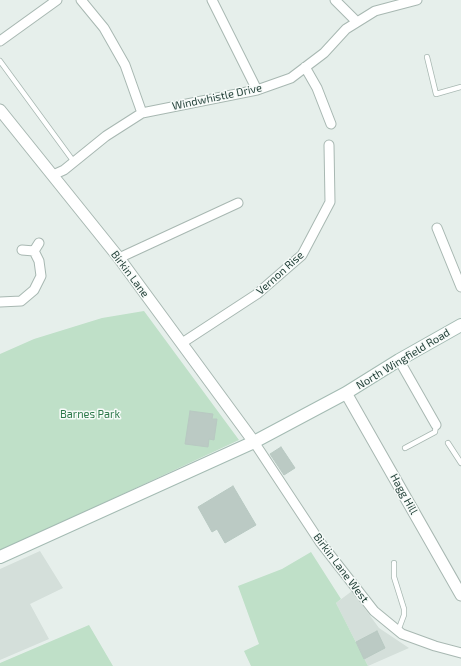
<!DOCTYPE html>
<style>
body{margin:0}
canvas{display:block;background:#e6efeb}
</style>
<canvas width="461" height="666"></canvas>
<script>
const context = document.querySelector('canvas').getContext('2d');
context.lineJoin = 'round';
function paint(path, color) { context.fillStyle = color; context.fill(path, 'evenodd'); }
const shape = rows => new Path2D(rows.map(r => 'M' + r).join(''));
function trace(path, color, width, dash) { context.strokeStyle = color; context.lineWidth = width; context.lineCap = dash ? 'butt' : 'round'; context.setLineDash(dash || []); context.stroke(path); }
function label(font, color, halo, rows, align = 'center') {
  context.font = font + ' "Exo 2",sans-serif'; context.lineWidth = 3; context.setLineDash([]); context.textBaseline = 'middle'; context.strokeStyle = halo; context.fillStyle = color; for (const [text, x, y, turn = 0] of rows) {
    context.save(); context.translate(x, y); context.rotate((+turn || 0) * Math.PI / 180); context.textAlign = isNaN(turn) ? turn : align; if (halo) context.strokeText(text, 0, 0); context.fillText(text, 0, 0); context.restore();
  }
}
paint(shape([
 [40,551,63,588,30,604,49,639,0,660,0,569],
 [352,591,379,628,409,648,368,666,336,603]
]), '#d4dfda');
paint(shape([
 [144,311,239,440,0,551,0,354,34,339,102,318],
 [311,552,341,599,336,603,368,666,251,666,244,651,259,644,238,586,282,569],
 [89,625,113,666,0,666,0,663]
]), '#bfe0c8');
const building = shape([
 [190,411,213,414,212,419,217,419,214,440,209,439,208,447,185,444,190,411],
 [281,447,295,468,284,475,270,454,281,447],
 [233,486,256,525,225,543,217,529,212,532,198,507,233,486],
 [377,631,385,648,364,659,356,642,377,631]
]);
paint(building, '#bbcac4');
trace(building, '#b8c9c2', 1);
const service = shape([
 [427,57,436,94,461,87],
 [0,61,74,162],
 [448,443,461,463],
 [405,448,435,432,436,425],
 [394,563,394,577,404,609,404,615,398,631]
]);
const minor = shape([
 [81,0,104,28,125,65,142,113],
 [212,0,257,90],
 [335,0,357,22],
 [0,41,57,0],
 [305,67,317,88,331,124],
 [53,175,64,170,106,136,142,113,257,90,291,78,324,53,346,29,375,11,417,0],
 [437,228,461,287],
 [22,250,34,251,39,243],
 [119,258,238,203],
 [0,302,21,301,34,290,41,276,39,261,34,251],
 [182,343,257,294,302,255,330,202,329,145],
 [399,360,436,425],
 [254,442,320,542,374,611,402,634,435,646,461,653]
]);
const tertiary = shape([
 [0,110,119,258,254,442],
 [346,393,461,595]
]);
const secondary = shape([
 [0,557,254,442,346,393,399,360,461,325]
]);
trace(service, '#a8b8b2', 6);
trace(minor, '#a8b8b2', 11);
trace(tertiary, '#a8b8b2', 13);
trace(secondary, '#a4bbb3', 14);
trace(service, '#fff', 4.5);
trace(minor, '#fff', 9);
trace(tertiary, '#fff', 11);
trace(secondary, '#fff', 12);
label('11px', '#24423a', '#f7fbf9', [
 ["Windwhistle Drive",217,97,-12],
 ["Vernon Rise",280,273,-42],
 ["Birkin Lane",130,274,53],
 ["North Wingfield Road",403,359,-31],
 ["Hagg Hill",404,494,61],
 ["Birkin Lane West",341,568,53]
]);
label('11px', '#2d7a4b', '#f7fbf9', [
 ["Barnes Park",90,414]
]);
</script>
